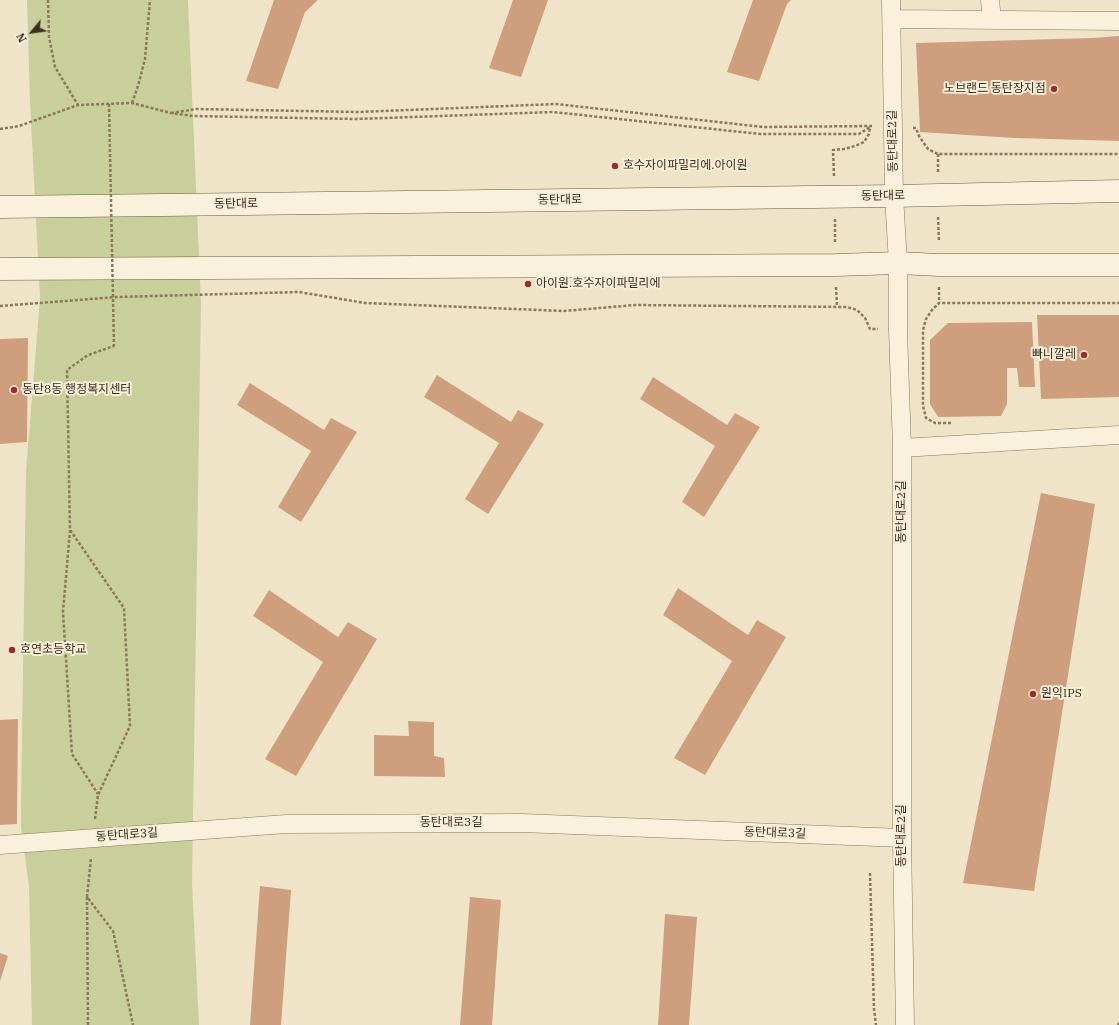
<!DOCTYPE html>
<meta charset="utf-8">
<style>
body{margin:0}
#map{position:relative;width:1119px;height:1025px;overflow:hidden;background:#f0e4c8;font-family:"IBM Plex Serif",serif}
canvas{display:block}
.north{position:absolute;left:12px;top:12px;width:40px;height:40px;-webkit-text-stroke:3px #f7eed8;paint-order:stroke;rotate:241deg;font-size:11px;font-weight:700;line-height:16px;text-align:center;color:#3d2e20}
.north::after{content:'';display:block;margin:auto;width:14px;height:18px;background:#3d2e20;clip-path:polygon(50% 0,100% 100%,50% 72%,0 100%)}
</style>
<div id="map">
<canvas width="1119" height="1025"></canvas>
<div class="north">N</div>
</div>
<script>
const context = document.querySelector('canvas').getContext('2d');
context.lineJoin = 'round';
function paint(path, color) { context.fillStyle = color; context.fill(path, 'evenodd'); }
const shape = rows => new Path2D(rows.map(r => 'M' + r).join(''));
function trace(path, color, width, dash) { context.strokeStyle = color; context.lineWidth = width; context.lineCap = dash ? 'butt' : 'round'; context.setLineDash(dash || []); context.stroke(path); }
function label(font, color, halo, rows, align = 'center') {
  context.font = font + ' "IBM Plex Serif","Noto Sans KR",serif'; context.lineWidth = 4; context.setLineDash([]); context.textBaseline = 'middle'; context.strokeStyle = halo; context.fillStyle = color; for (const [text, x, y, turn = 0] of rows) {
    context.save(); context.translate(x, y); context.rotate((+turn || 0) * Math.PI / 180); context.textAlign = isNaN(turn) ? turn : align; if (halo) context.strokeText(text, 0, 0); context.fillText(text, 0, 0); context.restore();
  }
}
paint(shape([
 [27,0,188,0,201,303,192,883,199,1025,32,1025,29,886,21,828,21,800,26,471,40,298,30,102]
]), '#c9cf9b');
paint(shape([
 [274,0,318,0,305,12,278,89,246,81],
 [513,0,548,0,521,77,489,68],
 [753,0,791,0,787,4,759,81,727,72],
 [1119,36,1119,141,1014,138,920,132,916,43,1093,38],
 [1037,315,1119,315,1119,397,1041,399],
 [1032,322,1035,387,1019,387,1017,368,1007,368,1007,404,1001,416,938,417,930,404,930,340,948,323],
 [28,338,27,442,0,444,0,339],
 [437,375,511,422,518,410,544,424,488,514,465,499,499,443,424,397],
 [653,377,727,425,735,413,760,427,704,517,682,502,715,446,640,399],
 [250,383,324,430,331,418,357,432,301,522,278,507,311,451,237,405],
 [1041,493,1095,504,1034,891,963,883],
 [678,588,748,635,757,620,786,637,705,775,674,758,732,661,663,615],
 [269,590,338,637,348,622,377,639,296,776,265,759,323,662,253,616],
 [18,719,17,824,0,825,0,720],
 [408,721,434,722,434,756,444,758,445,777,374,776,374,735,409,736],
 [260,886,291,890,281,1025,250,1025],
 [470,897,501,900,492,1025,460,1025],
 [665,914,697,917,689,1025,658,1025],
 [0,953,8,956,0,981]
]), '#cf9f7d');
const street = shape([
 [891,0,894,196,898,263,898,330,902,448,902,838,905,1025],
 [990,0,992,20],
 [892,19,1119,21],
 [902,448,1119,435],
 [0,845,286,824,522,823,902,838]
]);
const secondary = shape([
 [0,207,894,196,1119,191],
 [0,269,836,265,898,263,939,265,1119,265]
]);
trace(street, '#8d765c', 19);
trace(secondary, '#6f573f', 23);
trace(shape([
 [48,0,49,37,55,67,78,105],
 [132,103,138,86,145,59,150,0],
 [171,113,196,109,359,112,556,104,763,127,872,126],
 [913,128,916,128,919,136,928,149,938,154,1119,154],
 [0,129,19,126,78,105,132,103,171,113,193,116,356,119,553,112,760,134,859,134,870,127],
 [938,154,938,172],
 [834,176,833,150,844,149,855,146,864,142,869,134,870,127],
 [938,217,939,242],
 [835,219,835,244],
 [836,287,837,307],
 [939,287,939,303],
 [0,306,117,297,299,292,365,303,564,311,635,305,847,307,857,310,865,318,870,329,878,329],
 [951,423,935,423,926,418,923,406,923,330,926,319,932,310,939,303,1119,303],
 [70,530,63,612,72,754,98,794],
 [95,819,98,795,130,726,124,608,70,530,67,370,88,355,114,346],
 [870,873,874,1009,876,1025],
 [87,897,91,858],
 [88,1025,87,897,113,931,133,1025],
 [1118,1025,1119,1023]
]), '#8d765c', 2.5, [3, 2]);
trace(street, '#faf1dc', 18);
trace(secondary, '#faf1dc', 22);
trace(shape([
 [109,104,114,346]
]), '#8d765c', 2.5, [3, 2]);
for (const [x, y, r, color] of [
 [1054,89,4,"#9e2a2b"],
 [615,166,4,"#9e2a2b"],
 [528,284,4,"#9e2a2b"],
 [1084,355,4,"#9e2a2b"],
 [14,390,4,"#9e2a2b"],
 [12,650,4,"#9e2a2b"],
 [1033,694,4,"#9e2a2b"]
]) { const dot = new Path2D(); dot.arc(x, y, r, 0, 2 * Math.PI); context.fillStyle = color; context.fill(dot); trace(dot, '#f7eed8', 1.5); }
label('12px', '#3d2e20', '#f7eed8', [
 ["노브랜드 동탄장지점",1046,89,"right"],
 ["호수자이파밀리에.아이원",623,166],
 ["아이원.호수자이파밀리에",536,284],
 ["빠니깔레",1076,355,"right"],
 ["동탄8동 행정복지센터",22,390],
 ["호연초등학교",20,650],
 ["원익IPS",1041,694]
], 'left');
label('12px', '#3d2e20', '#f7eed8', [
 ["동탄대로2길",893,141,-91],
 ["동탄대로",883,196,-1],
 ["동탄대로",560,200,-1],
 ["동탄대로",236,204,-1],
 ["동탄대로2길",902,512,-90],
 ["동탄대로3길",451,823],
 ["동탄대로3길",775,833,2],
 ["동탄대로3길",127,835,-4],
 ["동탄대로2길",902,836,-90]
]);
</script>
